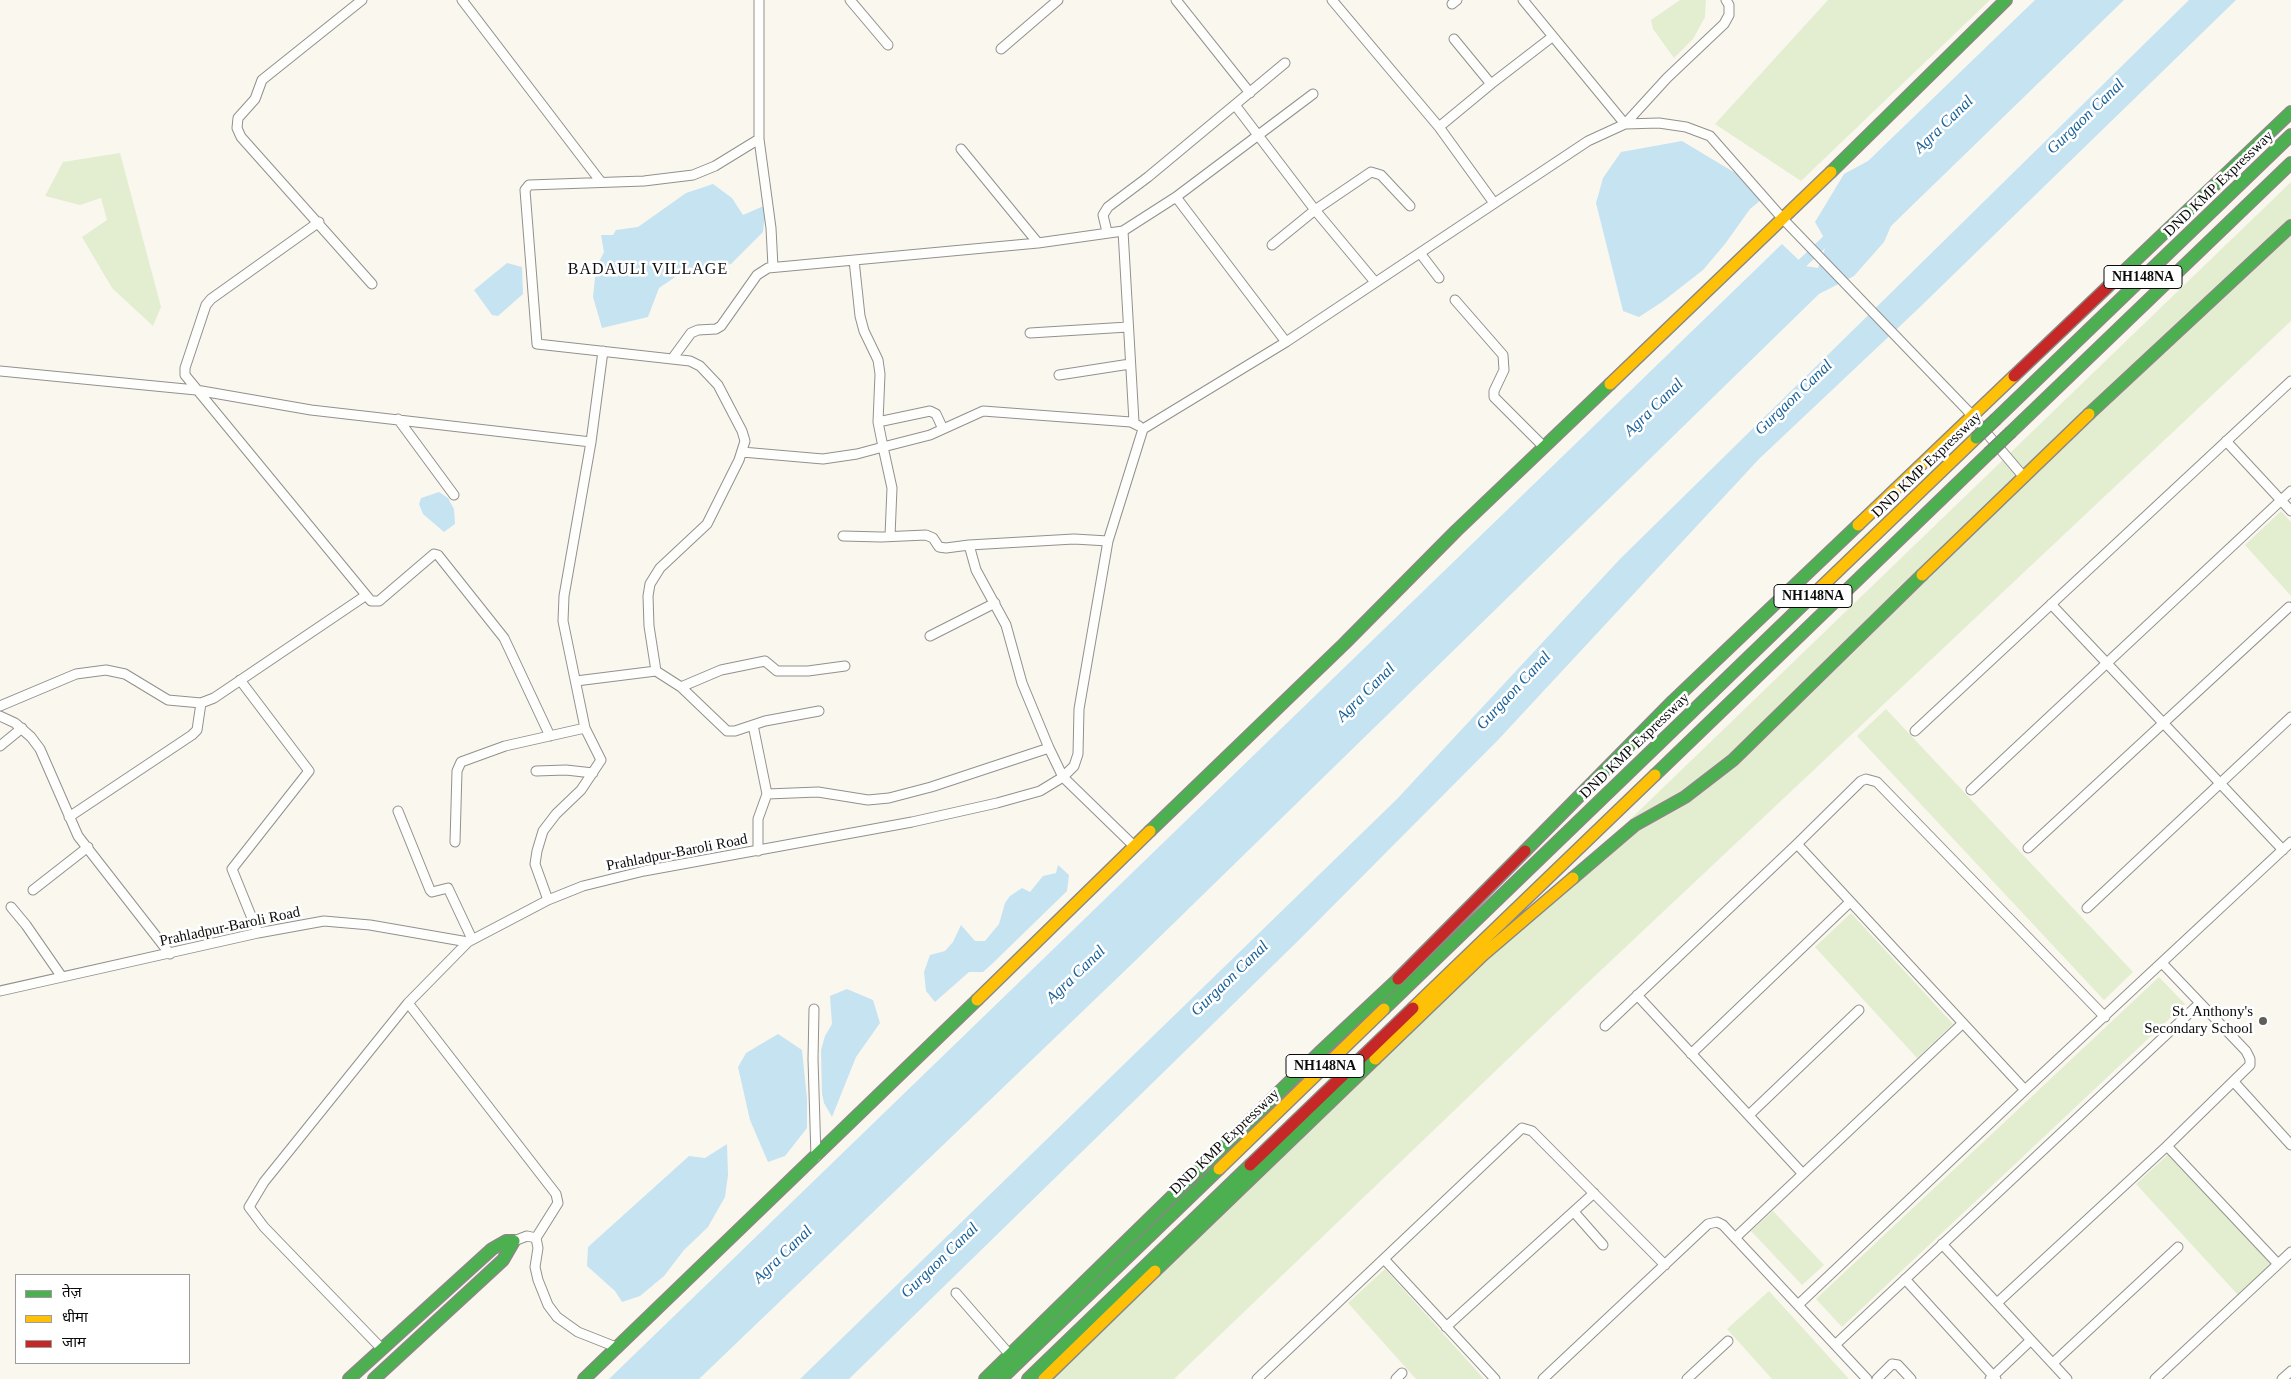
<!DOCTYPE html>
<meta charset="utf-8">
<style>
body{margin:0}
#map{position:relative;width:2291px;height:1379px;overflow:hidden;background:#faf7ef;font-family:Georgia,"Noto Sans Devanagari",serif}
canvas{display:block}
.legend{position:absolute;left:15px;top:1274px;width:175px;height:90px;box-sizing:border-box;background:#fff;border:1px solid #9d9d9d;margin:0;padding:6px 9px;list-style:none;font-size:15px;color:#0b0b0b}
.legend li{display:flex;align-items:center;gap:10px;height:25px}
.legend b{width:25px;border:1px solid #9d9d9d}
</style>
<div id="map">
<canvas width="2291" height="1379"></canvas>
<ul class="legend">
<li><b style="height:6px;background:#4caf50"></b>तेज़</li>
<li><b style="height:6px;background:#ffc107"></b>धीमा</li>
<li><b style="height:6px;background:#c62828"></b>जाम</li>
</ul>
</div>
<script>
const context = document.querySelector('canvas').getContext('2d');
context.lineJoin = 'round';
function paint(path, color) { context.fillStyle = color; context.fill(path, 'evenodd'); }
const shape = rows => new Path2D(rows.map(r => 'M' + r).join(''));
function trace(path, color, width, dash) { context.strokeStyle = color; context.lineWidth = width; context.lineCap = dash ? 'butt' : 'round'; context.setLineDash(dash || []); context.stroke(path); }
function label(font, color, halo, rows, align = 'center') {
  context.font = font + ' Georgia,serif'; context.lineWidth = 5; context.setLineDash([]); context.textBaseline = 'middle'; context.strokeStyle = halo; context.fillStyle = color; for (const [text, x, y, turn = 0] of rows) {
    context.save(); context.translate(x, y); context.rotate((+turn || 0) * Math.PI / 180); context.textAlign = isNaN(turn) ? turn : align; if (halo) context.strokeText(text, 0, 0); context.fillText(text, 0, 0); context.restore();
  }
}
paint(shape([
 [1680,0,1706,0,1705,17,1693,39,1674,58,1653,29,1651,20],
 [1828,0,1990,0,1801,181,1715,124],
 [120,153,161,307,153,326,112,288,82,237,107,220,101,198,80,205,45,196,63,162],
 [2291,182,2291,321,1580,990,1174,1379,1050,1379],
 [2281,511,2291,522,2291,596,2245,545],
 [1886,709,2133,972,2104,1000,1857,736],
 [1851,913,1953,1024,1917,1058,1815,947],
 [2159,977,2185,1004,1842,1327,1816,1299],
 [2173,1150,2274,1261,2238,1295,2136,1184],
 [1773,1211,1824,1265,1802,1285,1751,1231],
 [1385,1269,1484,1379,1416,1379,1348,1303],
 [1769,1291,1849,1379,1772,1379,1727,1329]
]), '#e2eecf');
paint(shape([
 [2035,0,2124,0,1891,226,1884,242,1854,276,1819,294,1134,962,699,1379,609,1379,1782,244,1805,266,1818,268,1827,243,1815,222,1844,174,1868,161],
 [2189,0,2236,0,1919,308,1759,459,1498,740,1299,940,849,1379,800,1379,1397,799,1620,559],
 [1682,141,1747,180,1766,196,1750,209,1725,244,1703,270,1662,302,1639,317,1623,311,1596,203,1603,178,1621,152],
 [713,184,732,198,743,215,766,205,763,232,731,264,697,271,690,267,659,288,648,317,602,328,593,297,596,268,604,252,601,235,613,235,616,230,638,227,686,193],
 [507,263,522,267,523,294,498,316,492,315,474,290],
 [439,492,448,498,454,509,455,524,444,532,423,514,419,504,421,498],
 [1058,865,1069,875,1067,891,993,963,983,972,969,972,935,1002,926,991,924,972,930,955,945,951,953,942,961,925,975,941,985,941,999,924,1005,903,1010,896,1022,888,1030,892,1043,876,1056,873],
 [847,989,873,1000,880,1023,856,1057,832,1117,824,1103,822,1094,821,1050,825,1036,832,1024,830,996],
 [778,1034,802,1050,807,1099,807,1128,785,1156,768,1162,750,1120,738,1067,746,1053],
 [727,1144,728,1175,725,1197,708,1227,684,1250,664,1276,640,1296,622,1302,615,1291,587,1266,588,1247,689,1156,705,1158]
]), '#c6e3f2');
trace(shape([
 [1793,272,1835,232]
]), '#c6e3f2', 10);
const street = shape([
 [362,0,262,80,255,99,238,118,237,128,241,137,372,284],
 [462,0,601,182],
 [759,0,759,139,771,228,773,267],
 [850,0,888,45],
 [1176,0,1250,93],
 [1332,0,1439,127,1494,203],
 [1523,0,1625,124,1667,78,1724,24,1729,15,1729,5,1726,0],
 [1452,4,1457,0],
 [1454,39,1491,84],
 [1001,49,1058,0],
 [1235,105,1315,210,1375,282],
 [1439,127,1491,84,1552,37],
 [961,149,1038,243],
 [1176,197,1286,342],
 [319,222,211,299,206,305,185,368,185,375,371,601,379,601,434,554,438,555,504,638,550,736],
 [1107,232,1103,215,1108,207,1148,177,1285,63],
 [1272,245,1315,210,1371,172,1381,175,1410,206],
 [1420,253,1439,278],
 [854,260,860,316,864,331,878,360,880,374,878,422],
 [1455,300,1503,355,1504,370,1494,391,1494,397,1544,447],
 [1030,333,1128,327],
 [672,359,691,333,698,330,716,329,721,326,757,275,768,268,1038,243,1123,231],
 [0,371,196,390,311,410,591,442],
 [1059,375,1130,364],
 [398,419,454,495],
 [1134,422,1123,231,1176,197,1313,94],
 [2226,441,2291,511],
 [742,452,823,459,857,454,883,447,878,422,930,411,936,414,943,429],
 [843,536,881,537,926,535,933,538,939,547,946,548,969,545,1074,539,1108,541],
 [890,536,892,488,883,447,930,435,983,411,1131,422,1139,426],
 [969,545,976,570,1006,625,1022,683,1049,748,1063,777,1074,766,1078,754,1079,709,1108,541,1143,429,1286,342,1588,141,1625,124,1659,123,1686,127,1710,136,1783,219,1967,410,2023,476],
 [2051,604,2283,850],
 [930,636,995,603],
 [656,671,681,687,727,731,735,731,753,725,767,794,758,819,758,851],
 [240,680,309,771,232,869,258,933],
 [576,681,656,671,649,626,648,596,650,584,660,568,707,524,739,460,745,441,742,431,718,385,700,366,690,361,537,344,525,190,529,185,644,181,693,175,715,166,759,139],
 [681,687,721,670,765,661,777,671,808,671,845,666],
 [0,706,76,674,106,670,125,674,168,700,201,703,214,698,365,596],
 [0,716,15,723,31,737,40,749,78,836,170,954],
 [753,725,765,721,819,711],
 [1915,731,2291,381],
 [0,746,22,728],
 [536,771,566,770,593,773],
 [1971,790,2291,491],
 [767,794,818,792,868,800,889,798,931,787,1049,748],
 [398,811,430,890,432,892,448,888,472,939],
 [69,817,192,735,197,730,201,703],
 [455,842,457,771,461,762,505,746,585,728],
 [1797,844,2025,1090],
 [2028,848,2289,607],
 [33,890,88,847],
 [548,900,535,864,537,851,543,831,556,814,581,790,601,760,585,728,563,621,564,596,591,442,603,351],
 [11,907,26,925,62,977],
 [2087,908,2291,717],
 [0,991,258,933,324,921,370,925,468,942,548,900,583,886,644,871,912,822,997,803,1040,791,1063,777,1134,846],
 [1637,995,1803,1174],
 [408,1003,556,1194,558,1203,536,1238],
 [814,1009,813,1059,816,1157],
 [1605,1026,1797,844,1861,781,1866,779,1877,782,2105,1017],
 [1691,1054,1850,902],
 [2234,1082,2291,1145],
 [1749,1115,1859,1010],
 [2167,1146,2278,1264],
 [1574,1212,1603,1245],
 [1735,1238,1963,1023],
 [514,1241,527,1236,536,1238,538,1248,535,1267,538,1280,548,1305,557,1317,578,1332,616,1347],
 [1942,1244,2067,1379],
 [1384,1259,1495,1379],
 [1905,1279,1996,1379],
 [956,1293,1010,1355],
 [1997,1303,2167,1146,2250,1065,2250,1059,2246,1051,2162,963],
 [1798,1305,2025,1090,2291,842],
 [1446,1327,1594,1193],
 [1835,1345,2200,1003],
 [381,1348,264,1227,249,1207,264,1182,408,1003,468,942],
 [2053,1363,2178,1247],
 [1257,1379,1522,1128,1532,1131,1665,1265],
 [1396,1379,1402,1373],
 [1543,1379,1708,1224,1717,1222,1723,1225,1867,1379],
 [1687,1379,1728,1341],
 [1877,1379,1892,1364,1898,1365,1911,1379],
 [1990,1379,2031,1340],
 [2155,1379,2291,1252],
 [2282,1379,2291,1371]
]);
const fast = shape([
 [1831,172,2006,0],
 [2118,277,2291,112],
 [2089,414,2291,226],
 [1996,419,2291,135],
 [2011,432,2291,163],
 [1655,775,1989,453],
 [1150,831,1344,644,1456,531,1610,384],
 [1525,851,1673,701,1858,525],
 [1573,878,1635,825,1685,797,1733,760,1922,575],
 [1384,1009,1815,593],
 [1155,1271,1375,1059],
 [349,1379,492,1249,506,1241,514,1241,503,1260,374,1379],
 [584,1379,977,1000],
 [985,1379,1320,1052,1398,979],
 [1001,1379,1219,1169],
 [1028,1379,1250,1165]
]);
const slow = shape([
 [1610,384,1831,172],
 [1858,525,2014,376],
 [1922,575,2089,414],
 [1815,593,1976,438],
 [977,1000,1150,831],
 [1413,1008,1655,775],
 [1375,1059,1483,955,1573,878],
 [1219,1169,1384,1009],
 [1044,1379,1155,1271]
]);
const jam = shape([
 [2014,376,2118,277],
 [1398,979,1525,851],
 [1250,1165,1413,1008]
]);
trace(street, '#93918e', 11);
trace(fast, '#898884', 14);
trace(slow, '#898884', 14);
trace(jam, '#898884', 14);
trace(street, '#fefefd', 9);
trace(fast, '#4caf50', 11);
trace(slow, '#ffc107', 11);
trace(jam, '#c62828', 11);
const fastBridge = shape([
 [1976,438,1996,419],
 [1989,453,2011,432]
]);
trace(fastBridge, '#807f7b', 14, []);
trace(fastBridge, '#4caf50', 11);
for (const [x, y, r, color] of [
 [2263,1021,5,"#5f5e5b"]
]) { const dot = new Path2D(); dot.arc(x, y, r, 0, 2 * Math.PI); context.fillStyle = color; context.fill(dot); trace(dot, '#fff', 2); }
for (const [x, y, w] of [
 [2143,277,78],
 [1813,596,78],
 [1325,1066,78]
]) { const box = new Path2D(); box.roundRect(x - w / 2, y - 11.5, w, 23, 4); context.fillStyle = '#fff'; context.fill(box); trace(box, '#0b0b0b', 1); }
label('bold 14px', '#0b0b0b', null, [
 ["NH148NA",2143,277],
 ["NH148NA",1813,596],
 ["NH148NA",1325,1066]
]);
label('15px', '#0b0b0b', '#fff', [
 ["DND KMP Expressway",2219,184,-44],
 ["DND KMP Expressway",1927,465,-44],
 ["DND KMP Expressway",1635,746,-44],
 ["Prahladpur-Baroli Road",677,853,-11],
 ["Prahladpur-Baroli Road",230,927,-12],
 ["DND KMP Expressway",1225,1142,-44]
]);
label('15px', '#0b0b0b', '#fff', [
 ["St. Anthony's",2253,1012],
 ["Secondary School",2253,1029]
], 'right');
label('italic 16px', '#186199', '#fff', [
 ["Gurgaon Canal",2086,117,-44],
 ["Agra Canal",1944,125,-44],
 ["Gurgaon Canal",1794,398,-44],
 ["Agra Canal",1654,408,-44],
 ["Gurgaon Canal",1514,691,-47],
 ["Agra Canal",1366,693,-45],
 ["Agra Canal",1076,975,-44],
 ["Gurgaon Canal",1230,979,-44],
 ["Agra Canal",783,1255,-44],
 ["Gurgaon Canal",940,1261,-44]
]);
context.letterSpacing = '1px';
label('16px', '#0b0b0b', '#fff', [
 ["BADAULI VILLAGE",648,270]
]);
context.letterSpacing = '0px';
</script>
